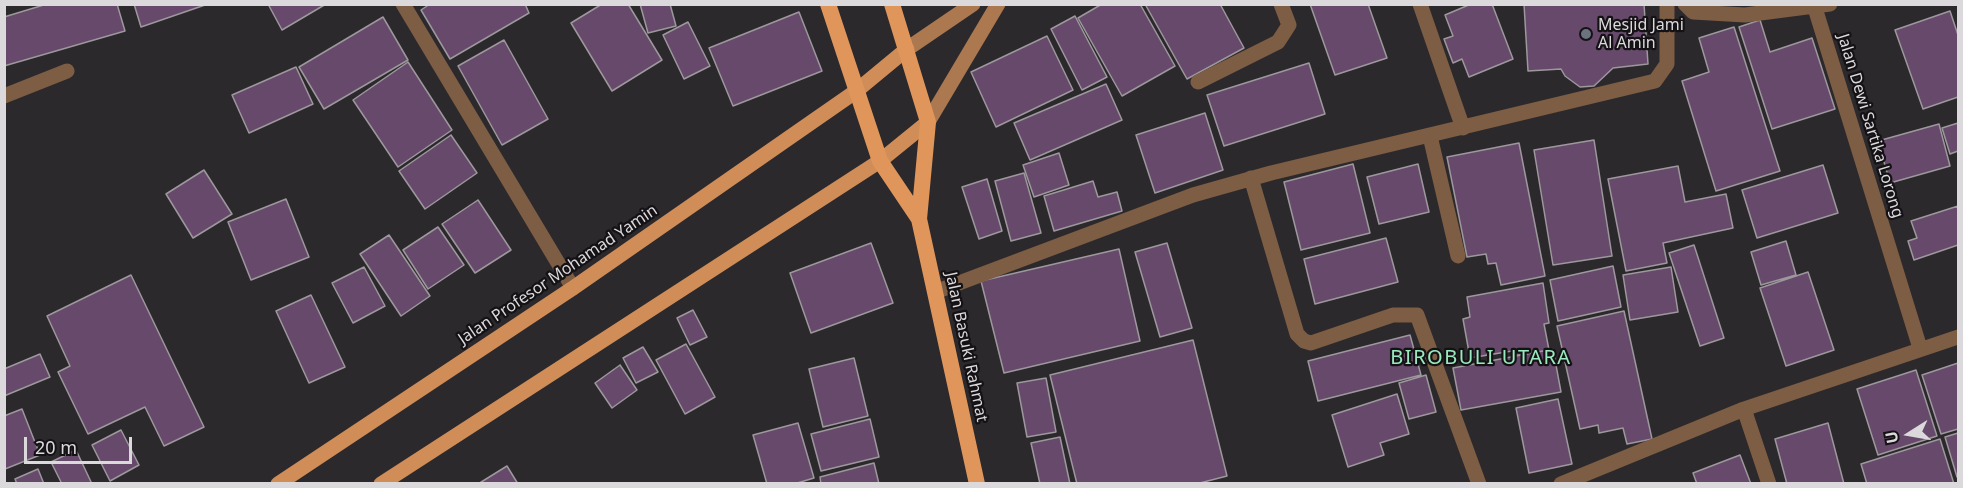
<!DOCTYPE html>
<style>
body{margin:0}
#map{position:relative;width:1963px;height:488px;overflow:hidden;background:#2c292d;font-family:"Noto Sans",sans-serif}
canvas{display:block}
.frame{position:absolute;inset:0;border:6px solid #dbd9dc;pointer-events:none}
.north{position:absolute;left:1879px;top:404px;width:60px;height:60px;-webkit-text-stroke:4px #141214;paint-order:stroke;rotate:259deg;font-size:16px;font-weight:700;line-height:24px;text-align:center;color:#dbd9dc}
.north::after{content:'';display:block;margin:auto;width:21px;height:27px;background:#dbd9dc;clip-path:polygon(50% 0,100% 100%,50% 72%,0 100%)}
.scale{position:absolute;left:24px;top:437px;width:108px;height:27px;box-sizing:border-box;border:3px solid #dbd9dc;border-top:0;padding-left:8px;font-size:18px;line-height:21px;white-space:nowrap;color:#dbd9dc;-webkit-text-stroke:4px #141214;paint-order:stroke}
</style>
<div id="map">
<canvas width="1963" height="488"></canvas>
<div class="frame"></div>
<div class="north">U</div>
<div class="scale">20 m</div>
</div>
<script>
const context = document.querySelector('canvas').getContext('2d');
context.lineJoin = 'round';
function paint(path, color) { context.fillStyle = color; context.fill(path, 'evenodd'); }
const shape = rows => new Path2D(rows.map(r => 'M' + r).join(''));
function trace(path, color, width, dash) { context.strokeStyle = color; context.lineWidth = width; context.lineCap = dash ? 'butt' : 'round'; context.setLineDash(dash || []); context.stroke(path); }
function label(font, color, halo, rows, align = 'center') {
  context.font = font + ' "Noto Sans",sans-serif'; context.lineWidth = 4.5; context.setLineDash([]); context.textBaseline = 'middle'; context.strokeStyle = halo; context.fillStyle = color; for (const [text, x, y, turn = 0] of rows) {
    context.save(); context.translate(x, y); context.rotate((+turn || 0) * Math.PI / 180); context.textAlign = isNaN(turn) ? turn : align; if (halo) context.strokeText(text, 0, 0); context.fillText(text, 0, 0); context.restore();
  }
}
const building = shape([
 [47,4,117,4,125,31,4,66,4,17,47,4],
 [134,4,204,4,205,5,141,27,134,4],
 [268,4,326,4,282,30,268,4],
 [430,4,525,4,529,13,450,59,421,10,430,4],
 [602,4,628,4,662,60,612,91,571,23,602,4],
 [640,4,670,4,676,26,648,33,640,4],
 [1102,4,1140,4,1175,66,1122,96,1078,18,1102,4],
 [1145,4,1220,4,1244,48,1187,79,1145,4],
 [1310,4,1368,4,1387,58,1335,75,1310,4],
 [1471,4,1492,4,1513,59,1469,77,1462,59,1453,63,1444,39,1453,36,1445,15,1471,4],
 [1524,4,1644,4,1648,64,1613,68,1594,86,1580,87,1565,76,1561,69,1528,71,1524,4],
 [1950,11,1958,35,1958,97,1923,109,1895,30,1950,11],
 [799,12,822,71,733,106,709,48,799,12],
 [1075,16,1107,77,1082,90,1051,29,1075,16],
 [383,17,408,60,324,109,299,67,383,17],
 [1760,20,1770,52,1812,38,1835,109,1772,129,1739,27,1760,20],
 [688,22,710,66,684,79,663,35,688,22],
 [1734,27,1780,171,1716,191,1682,81,1709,72,1699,38,1734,27],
 [1047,36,1073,90,996,127,971,72,1047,36],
 [504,40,548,119,502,145,458,66,504,40],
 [408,62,452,130,398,167,353,100,408,62],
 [1309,63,1325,114,1224,146,1207,95,1309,63],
 [296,67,313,104,249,133,232,95,296,67],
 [1106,84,1122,120,1030,160,1014,123,1106,84],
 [1205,113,1223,170,1155,193,1136,135,1205,113],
 [1958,123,1958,151,1950,154,1942,128,1958,123],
 [1939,124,1950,166,1890,183,1878,141,1939,124],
 [451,135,477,173,425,209,399,171,451,135],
 [1594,140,1612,256,1553,265,1534,150,1594,140],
 [1519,143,1545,276,1501,285,1496,263,1488,264,1486,254,1467,257,1447,157,1519,143],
 [1059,153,1069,185,1034,197,1023,165,1059,153],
 [1353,164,1370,233,1301,250,1284,182,1353,164],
 [1418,164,1429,212,1379,224,1367,177,1418,164],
 [1823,165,1838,213,1757,238,1742,190,1823,165],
 [1678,166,1685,202,1726,194,1733,228,1663,243,1667,263,1626,271,1608,179,1678,166],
 [204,170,232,214,193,238,166,194,204,170],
 [1024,173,1041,233,1011,241,995,181,1024,173],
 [987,179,1002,231,979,239,962,187,987,179],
 [1093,181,1098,197,1117,192,1122,211,1054,231,1044,196,1093,181],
 [286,199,309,257,251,280,228,222,286,199],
 [478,200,511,250,475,273,442,224,478,200],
 [1958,206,1958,245,1914,260,1908,241,1917,238,1911,221,1958,206],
 [438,227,464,265,428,289,403,250,438,227],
 [389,235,430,296,401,316,360,254,389,235],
 [1386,238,1398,282,1315,304,1304,259,1386,238],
 [1786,241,1796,275,1761,285,1751,252,1786,241],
 [871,243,893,303,811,333,790,273,871,243],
 [1167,243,1192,328,1160,337,1135,252,1167,243],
 [1694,245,1724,338,1700,346,1669,253,1694,245],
 [1119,249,1140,341,1004,373,981,281,1119,249],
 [1613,266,1621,307,1558,321,1550,280,1613,266],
 [364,267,385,306,353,323,332,283,364,267],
 [1671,267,1678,312,1630,320,1623,275,1671,267],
 [1808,272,1834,350,1786,366,1760,288,1808,272],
 [131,275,204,427,164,446,145,407,88,434,58,372,70,366,47,316,131,275],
 [1543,283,1549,323,1544,324,1549,350,1513,356,1512,351,1470,358,1463,319,1470,317,1467,297,1543,283],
 [311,295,345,367,309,383,276,311,311,295],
 [693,310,707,337,690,345,677,318,693,310],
 [1624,311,1652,439,1627,444,1623,428,1599,433,1598,425,1580,429,1557,326,1624,311],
 [1410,335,1421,375,1318,401,1308,361,1410,335],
 [1193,340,1227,476,1196,484,1077,484,1050,375,1193,340],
 [686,344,715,397,685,414,656,360,686,344],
 [643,347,658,372,636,383,623,358,643,347],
 [1553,349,1561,392,1461,410,1453,368,1553,349],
 [40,354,50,377,4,396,4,369,40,354],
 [854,358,868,416,823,427,809,369,854,358],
 [1958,363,1958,429,1941,434,1922,375,1958,363],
 [620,365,637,390,612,408,595,383,620,365],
 [1916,370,1937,436,1878,455,1857,389,1916,370],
 [1426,375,1436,412,1409,419,1399,383,1426,375],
 [1046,378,1056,432,1027,437,1017,383,1046,378],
 [1397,394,1409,434,1380,443,1384,455,1348,467,1332,415,1397,394],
 [1558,399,1572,464,1529,473,1516,408,1558,399],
 [22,409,40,455,5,469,4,416,22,409],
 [870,419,879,457,821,471,811,434,870,419],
 [798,423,814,478,794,484,767,484,753,435,798,423],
 [1828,423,1844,484,1787,484,1775,439,1828,423],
 [121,430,139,465,110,481,92,445,121,430],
 [1958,433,1958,477,1957,477,1945,437,1958,433],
 [1060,437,1070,484,1040,484,1031,443,1060,437],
 [1940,439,1954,484,1867,484,1861,464,1940,439],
 [76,450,92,484,62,484,51,462,76,450],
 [1740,455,1751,484,1697,484,1693,473,1740,455],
 [874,463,879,484,821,484,820,477,874,463],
 [507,466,518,484,478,484,507,466],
 [38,469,44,484,17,484,15,479,38,469]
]);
paint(building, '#67496c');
trace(building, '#9c989c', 1.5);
trace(shape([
 [1198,82,1278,42,1289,25,1281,4],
 [4,96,67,71]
]), '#7d5d43', 15);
trace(shape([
 [403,4,573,288],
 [1420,4,1463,128],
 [1685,4,1693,12,1745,15,1830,4],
 [1815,8,1920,348],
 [1430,136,1458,256],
 [1251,178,1297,334,1304,341,1311,343,1393,315,1417,315,1479,484],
 [935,292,1193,195,1271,173,1655,81,1667,64,1667,4],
 [1561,484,1744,409],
 [1769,484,1744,409,1958,337]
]), '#7d5d43', 15);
trace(shape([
 [907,49,973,4],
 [928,122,998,4]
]), '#ac784f', 15);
trace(shape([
 [278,484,573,288,855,92,907,49],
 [381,484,880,161,928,122]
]), '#d08d57', 15);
trace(shape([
 [828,4,880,161,919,219],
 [892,4,928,122,919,219,977,484]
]), '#e0965a', 16);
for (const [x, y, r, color] of [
 [1586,34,6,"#6b7280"]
]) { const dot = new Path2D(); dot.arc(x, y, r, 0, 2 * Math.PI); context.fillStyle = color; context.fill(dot); trace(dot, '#141214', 2); }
label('16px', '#dbd9dc', '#141214', [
 ["Mesjid Jami",1598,25],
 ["Al Amin",1598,43]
], 'left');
label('16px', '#dbd9dc', '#141214', [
 ["Jalan Dewi Sartika Lorong",1870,126,73],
 ["Jalan Profesor Mohamad Yamin",558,275,-34],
 ["Jalan Basuki Rahmat",966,347,78]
]);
context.letterSpacing = '1.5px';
label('20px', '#99eabf', '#141214', [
 ["BIROBULI UTARA",1481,358]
]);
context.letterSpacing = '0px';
</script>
